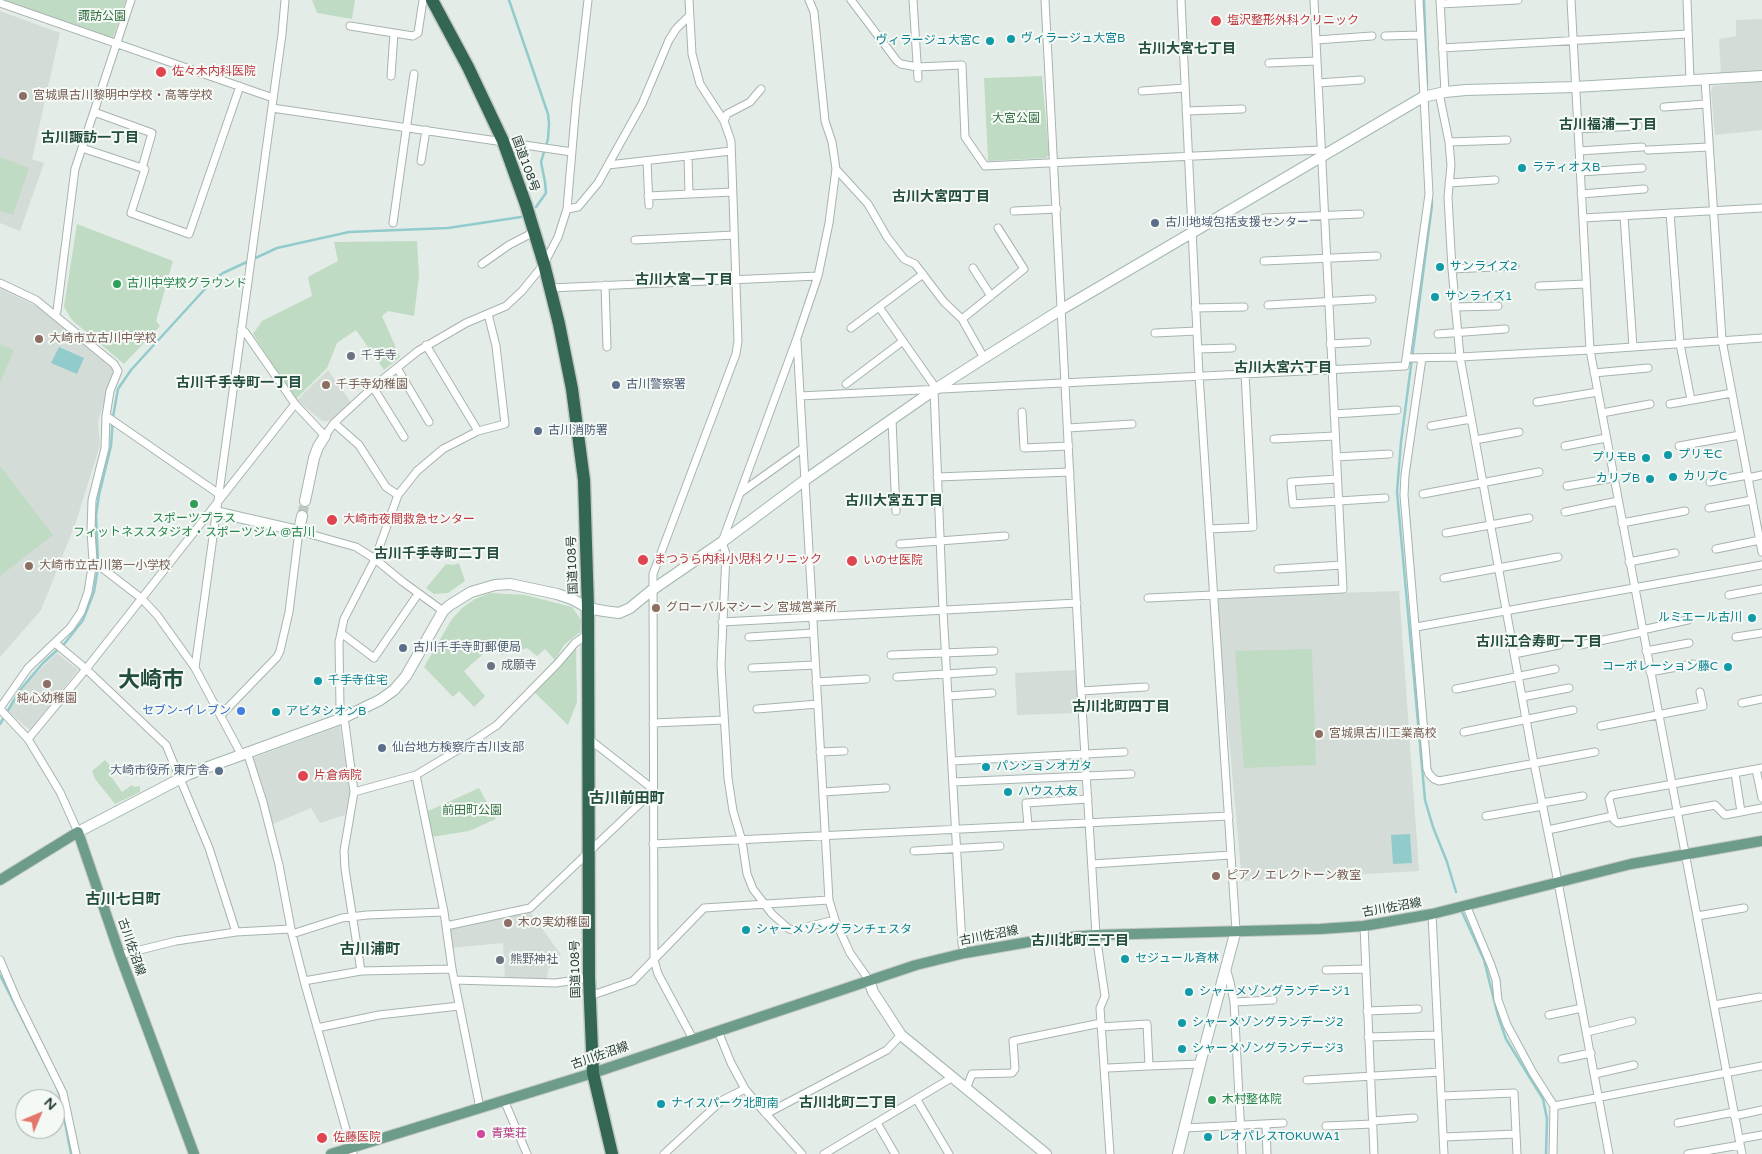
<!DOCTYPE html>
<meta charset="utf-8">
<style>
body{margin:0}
#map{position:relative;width:1762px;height:1154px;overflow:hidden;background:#e4ece8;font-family:"Varela Round",sans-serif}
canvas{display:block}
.north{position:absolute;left:15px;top:1089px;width:50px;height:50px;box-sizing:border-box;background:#f5f9f6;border:1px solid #a2ada8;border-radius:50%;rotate:45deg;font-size:14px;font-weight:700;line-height:20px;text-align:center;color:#253c33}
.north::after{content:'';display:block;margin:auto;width:18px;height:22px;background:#e4766b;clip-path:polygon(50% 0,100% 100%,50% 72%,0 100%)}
</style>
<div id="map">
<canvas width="1762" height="1154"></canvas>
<div class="north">N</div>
</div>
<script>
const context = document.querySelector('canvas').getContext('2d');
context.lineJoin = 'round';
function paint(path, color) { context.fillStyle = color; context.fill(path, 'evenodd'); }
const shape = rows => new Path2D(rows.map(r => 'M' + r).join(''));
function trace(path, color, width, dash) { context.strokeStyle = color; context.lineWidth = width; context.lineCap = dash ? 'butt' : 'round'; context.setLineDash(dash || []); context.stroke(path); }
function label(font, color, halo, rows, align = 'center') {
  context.font = font + ' "Varela Round","Noto Sans JP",sans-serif'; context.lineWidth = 4; context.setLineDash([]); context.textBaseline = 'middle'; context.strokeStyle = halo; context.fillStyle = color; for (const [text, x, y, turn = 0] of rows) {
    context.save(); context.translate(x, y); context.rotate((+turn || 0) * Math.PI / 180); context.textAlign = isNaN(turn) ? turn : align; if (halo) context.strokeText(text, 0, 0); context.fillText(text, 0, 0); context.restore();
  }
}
paint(shape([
 [0,11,60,33,32,159,44,163,20,231,0,223],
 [1762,19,1762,71,1721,74,1719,39,1736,36,1736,20],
 [1762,81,1762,130,1715,135,1711,91,1713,86],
 [0,289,47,311,111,367,113,373,98,422,100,445,76,522,41,610,0,657],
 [328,370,350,401,348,407,330,421,322,421,297,400],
 [1399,591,1419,871,1242,881,1216,597],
 [57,653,78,670,30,730,8,712,20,691,33,676],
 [1077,670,1079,713,1017,715,1015,673],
 [340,726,350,793,345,815,320,823,311,808,273,824,253,758],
 [529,910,561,955,548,970,547,981,505,980,503,943,450,948,448,927]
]), '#d3dcd6');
paint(shape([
 [2,0,126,0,113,38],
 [312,0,355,0,352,19,317,13],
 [1042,76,1049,155,1046,158,988,161,984,78],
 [0,157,29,168,13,215,0,211],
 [77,224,173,261,156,321,160,326,124,364,72,320,64,307],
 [417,241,419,276,414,316,388,311,382,316,400,357,384,370,356,330,337,343,327,368,295,400,253,334,262,321,312,296,308,277,338,261,334,242],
 [0,344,14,350,0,383],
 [0,466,53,535,0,576],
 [459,563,465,581,448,593,434,594,426,588,446,564,453,565],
 [490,593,525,595,572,607,581,620,580,632,564,645,555,660,545,649,537,656,527,648,520,650,513,643,502,655,492,646,464,671,485,696,474,707,459,691,453,697,424,667,452,619,462,608,475,599],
 [576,645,577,702,568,725,534,692],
 [1312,649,1316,765,1244,768,1235,651],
 [105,760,114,770,110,775,122,792,132,785,134,787,140,786,140,792,115,804,95,779,92,771],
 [479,788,496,819,469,831,431,837,426,812]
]), '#c0dbc3');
paint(shape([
 [59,347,84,358,77,374,51,363],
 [1410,834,1412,863,1393,864,1391,835]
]), '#92cbcb');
trace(shape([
 [509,0,548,114,549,123,548,139,541,162,545,182,546,193,536,207],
 [1424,0,1427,83],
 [1429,136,1432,205,1401,442,1397,492,1425,800,1433,827,1447,862,1456,892],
 [98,562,96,515,99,495,111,446,113,417,118,389,131,370,214,279,223,273,277,248,349,232,448,228,521,217],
 [0,724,20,690,43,663,65,643,83,620,94,592,98,567],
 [1462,912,1484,960,1498,1016,1506,1039,1543,1099,1547,1119,1546,1154],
 [0,975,50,1074],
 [55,1083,60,1096,71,1154]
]), '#92cbcb', 2.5);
trace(shape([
 [302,516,305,501]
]), '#bec9c4', 10, [10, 5]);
const street = shape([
 [689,0,692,54,700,84,724,121,731,141,738,341,736,354,653,574,654,960,658,974,693,1039],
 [809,0,814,12,825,121,832,142,836,169,829,223,818,276,797,338,722,542,726,554,721,665,728,778,733,811,742,841,747,874,753,889,772,914,789,929,794,930,835,920],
 [851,0,897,61,901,64,917,67,962,65,965,137,985,166,1321,150],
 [913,0,918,78],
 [1045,0,1081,691,1096,935,1105,996,1100,1008,1110,1154],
 [1181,0,1199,375,1236,930],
 [1440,0,1445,92],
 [1571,0,1590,350,1742,1154],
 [1687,0,1690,80],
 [0,3,273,98],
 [1440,4,1518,0],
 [350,26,413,36,418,33,423,0],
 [1385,36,1420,35],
 [1316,40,1372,36],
 [1442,48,1688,34],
 [1269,63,1317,61],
 [391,76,394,33],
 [1705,80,1722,340,1762,552],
 [1318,83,1361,80],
 [1142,91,1185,88],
 [1439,93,1449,142,1451,165,1448,197,1452,269,1460,357,1534,763,1558,882,1609,1154],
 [1664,107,1706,104],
 [272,108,572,152],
 [1186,111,1242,109],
 [724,121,727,114,750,102,761,89],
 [1577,129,1638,126],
 [1449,142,1507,140],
 [82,148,142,168,152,133,94,112],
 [1648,150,1709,147],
 [1579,151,1642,147],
 [688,156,689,194],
 [421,161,426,130],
 [647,161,649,205],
 [608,165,731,151],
 [142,168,145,169,131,213,189,234,240,86],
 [836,169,868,204,887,237,904,259,915,264,944,302,962,319,984,358],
 [1580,172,1642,168],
 [1449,183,1495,180],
 [1581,194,1644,189],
 [648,196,732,192],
 [567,209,578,207,598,183,642,104,669,40,676,29,689,16],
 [1014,211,1057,209],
 [1670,213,1680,344,1691,400],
 [1624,216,1633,347],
 [1264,218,1360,214],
 [1583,218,1762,208],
 [393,223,414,74],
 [635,240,734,235],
 [1264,261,1377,256],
 [482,264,509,245,534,232],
 [973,268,991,296],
 [1452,269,1515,266],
 [0,283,36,300,114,364,118,371,110,391,106,416,105,448,92,500,91,531,93,561,88,592,81,612,70,628,28,668,0,708],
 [605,285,607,347],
 [1539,286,1586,284],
 [550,288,818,276],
 [1268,305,1372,299],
 [879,307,933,384,934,390,943,610,962,944,965,953],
 [1455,307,1498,306],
 [1195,308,1244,307],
 [57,311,75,169,131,0],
 [962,319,1024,269,998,228],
 [851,328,923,274],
 [241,329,245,332,295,404,325,436,334,423,373,387,418,351,466,323,506,306,522,291,544,264,558,237,567,209,576,104,588,0],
 [1155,333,1197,331],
 [1438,334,1505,329],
 [797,341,829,900,835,920,850,953,869,980],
 [1330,344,1367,342],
 [426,345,478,431],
 [1198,349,1232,348],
 [1407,358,1460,357,1590,350,1762,338],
 [1422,358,1405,475,1404,495,1427,769,1429,774,1434,779,1439,781,1595,752],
 [397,368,429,422],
 [1594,373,1648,368],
 [846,384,903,341],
 [373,387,404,437],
 [800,396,1405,366,1429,194,1419,0],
 [1537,402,1598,392],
 [1670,404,1732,393],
 [1022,412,1024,448,1069,446],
 [1602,413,1650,404],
 [1334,414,1397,410],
 [106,416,219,494],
 [892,420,896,511],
 [334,423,359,445,386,487,398,495,375,559,344,619,339,642,340,708,345,724,354,792,344,851,345,869,361,971],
 [1431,426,1471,419],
 [1068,428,1132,424],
 [1274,439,1335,436],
 [1475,440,1519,432],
 [1565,446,1606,438],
 [1679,446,1740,435],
 [1336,457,1389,454],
 [937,477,1070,472],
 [1748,478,1762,475],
 [1337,479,1291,482,1293,504,1385,498],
 [1710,482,1748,475],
 [1567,486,1613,478],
 [740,493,803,448],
 [1423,494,1539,472],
 [398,495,417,471,443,449,478,431,505,424,496,346,488,314],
 [1709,508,1752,500],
 [1565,512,1618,501],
 [1622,523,1685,511],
 [1209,529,1253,527,1245,373],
 [1446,533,1529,518],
 [900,544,1005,536],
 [1716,549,1760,540],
 [93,561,141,598,157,615,195,668,241,754],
 [1629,562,1675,553],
 [1278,569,1342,565],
 [1444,578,1558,557],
 [1729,595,1762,589],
 [1148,598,1343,589,1314,0],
 [722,622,1077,603],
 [1416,627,1762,565],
 [1642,630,1688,620],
 [341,633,374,658,418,594],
 [749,637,813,633],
 [1736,637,1762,633],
 [55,643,86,669,166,745,209,848,236,932],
 [1580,645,1642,632],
 [1646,651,1689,643],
 [1514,654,1559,645],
 [891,655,994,651],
 [195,668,282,34,285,0],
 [752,668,815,665],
 [1650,672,1693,664],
 [897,677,993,671],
 [816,682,866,679],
 [1456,689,1555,669],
 [1081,691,1145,687],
 [948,696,992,693],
 [1522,697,1569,688],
 [1742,703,1762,699],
 [0,709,28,739,60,792,78,832],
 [757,709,818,704],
 [221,715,277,657,280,651,289,612,299,531,356,547,375,559,403,582,443,611],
 [653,723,724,720],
 [1601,726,1703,706,1700,692],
 [1464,732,1573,710],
 [28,739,86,669,295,404],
 [589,739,653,789],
 [247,752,263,802,279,865,292,934,304,981,353,1154],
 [820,752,844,751],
 [952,761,1124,752],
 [1762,768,1612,795,1609,799,1614,820,1618,823,1715,805,1725,815,1762,808],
 [1756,769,1762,798],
 [1735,773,1741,812],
 [416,775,444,912,452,969,480,1108],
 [953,782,1131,774],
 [354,792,416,775,476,739,497,725,558,663,575,643,588,634],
 [823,792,886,788],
 [1542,803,1583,796],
 [1486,816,1543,806],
 [1028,825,1026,803,1088,799],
 [1548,830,1613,816],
 [653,844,1229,816],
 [914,851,1000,846],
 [1092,864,1231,855],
 [1466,905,1491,965,1496,980,1498,1000,1507,1025,1533,1073,1554,1106,1553,1154],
 [1432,914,1444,1154],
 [1697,916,1744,908],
 [446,926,530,908,653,791],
 [1364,926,1374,1154],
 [292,934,342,918,367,915,444,912],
 [120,955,176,941,236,932,291,929],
 [0,960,17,1000,63,1093,76,1154],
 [1226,968,1230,982,1234,1002,1242,1154],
 [1326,970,1366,969],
 [454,980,556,983,589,978],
 [304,981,361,971,452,969],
 [590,996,633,981,704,908,829,900],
 [1234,1002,1273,1000],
 [1714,1005,1760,997],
 [1367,1011,1418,1009],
 [1549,1015,1582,1008],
 [1101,1027,1147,1024,1149,1066,1200,1064],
 [317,1028,379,1015,459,1006],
 [718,1031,731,1063,745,1089,760,1107,802,1154],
 [1587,1032,1632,1021],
 [1368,1037,1438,1035],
 [1562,1059,1591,1053],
 [1108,1068,1149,1066],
 [1595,1074,1634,1065],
 [1307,1080,1440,1072],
 [966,1089,972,1074,1012,1073,1015,1069,1013,1041,1101,1023],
 [1442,1096,1514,1093,1517,1154],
 [504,1100,527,1154],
 [917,1100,949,1154],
 [1554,1106,1762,1066],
 [766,1114,887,1050,901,1035],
 [1734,1116,1762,1110],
 [1373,1121,1414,1118],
 [877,1123,895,1154],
 [1678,1123,1734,1112],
 [1266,1124,1267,1154],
 [1326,1126,1373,1124],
 [1185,1128,1283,1123],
 [1444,1137,1516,1134],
 [1739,1139,1762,1135],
 [664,1154,721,1101,745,1089],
 [824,1154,953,1077],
 [1688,1154,1740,1145]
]);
const secondary = shape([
 [305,501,314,458,318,447,325,436],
 [216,512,299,531,302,516],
 [78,832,189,774,343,718,380,700,394,690,406,676,443,611,450,605,471,592,495,585,510,584,557,594,572,599,588,608,604,611,619,613,630,608,652,590,722,542,805,480,934,390,984,358,1062,309,1423,97,1445,92,1466,90,1575,87,1762,76],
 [869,980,873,992,901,1035,1046,1154],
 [1178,1154,1200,1064,1236,930]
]);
const primary = shape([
 [0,880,78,832,120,955,194,1154],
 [331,1154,593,1073,916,965,965,953,1046,939,1096,935,1320,929,1364,926,1432,914,1631,864,1762,841]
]);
const highway = shape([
 [432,0,468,67,503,141,526,205,544,264,559,324,572,389,584,480,588,608,589,978,593,1073,612,1154]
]);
trace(street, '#a7b4ae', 9);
trace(secondary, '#a4b7ae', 12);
trace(primary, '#c2c8c6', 12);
trace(highway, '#c2c8c6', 15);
trace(street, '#fff', 7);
trace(secondary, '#fff', 10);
trace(primary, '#6d9d8a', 10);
trace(highway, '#346654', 12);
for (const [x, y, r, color] of [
 [1216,21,6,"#e0444e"],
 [1011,39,5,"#0f9aa8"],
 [990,41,5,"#0f9aa8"],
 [161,72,6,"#e0444e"],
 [23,96,5,"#8d6e63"],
 [1522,168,5,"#0f9aa8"],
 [1155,223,5,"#5c6f8a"],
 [1440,267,5,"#0f9aa8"],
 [117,284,5,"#2e9e5b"],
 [1435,297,5,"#0f9aa8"],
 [39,339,5,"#8d6e63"],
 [351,356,5,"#6b7280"],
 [326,385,5,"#8d6e63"],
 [616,385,5,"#5c6f8a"],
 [538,431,5,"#5c6f8a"],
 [1668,455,5,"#0f9aa8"],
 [1646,458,5,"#0f9aa8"],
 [1673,477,5,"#0f9aa8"],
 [1650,479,5,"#0f9aa8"],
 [194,504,5,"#2e9e5b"],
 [332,520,6,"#e0444e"],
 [643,560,6,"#e0444e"],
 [852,561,6,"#e0444e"],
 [29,566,5,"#8d6e63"],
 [656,608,5,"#8d6e63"],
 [1752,618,5,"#0f9aa8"],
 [403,648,5,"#5c6f8a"],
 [491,666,5,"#6b7280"],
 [1728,667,5,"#0f9aa8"],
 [318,681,5,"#0f9aa8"],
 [47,684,5,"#8d6e63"],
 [241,711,5,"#3f7fe0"],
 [276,712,5,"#0f9aa8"],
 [1319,734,5,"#8d6e63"],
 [382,748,5,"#5c6f8a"],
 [986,767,5,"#0f9aa8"],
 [219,771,5,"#5c6f8a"],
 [303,776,6,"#e0444e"],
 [1008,792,5,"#0f9aa8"],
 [1216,876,5,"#8d6e63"],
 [508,923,5,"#8d6e63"],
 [746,930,5,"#0f9aa8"],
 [1125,959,5,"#0f9aa8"],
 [500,960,5,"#6b7280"],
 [1189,992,5,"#0f9aa8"],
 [1182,1023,5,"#0f9aa8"],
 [1182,1049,5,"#0f9aa8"],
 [1212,1100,5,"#2e9e5b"],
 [661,1104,5,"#0f9aa8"],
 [481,1134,5,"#d1479c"],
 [1208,1137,5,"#0f9aa8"],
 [322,1138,6,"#e0444e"]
]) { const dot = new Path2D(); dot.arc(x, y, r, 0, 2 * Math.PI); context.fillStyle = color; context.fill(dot); trace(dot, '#f5f9f6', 2); }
label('12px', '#346f42', '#f5f9f6', [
 ["諏訪公園",102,17],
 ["大宮公園",1016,119],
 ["前田町公園",472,811]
]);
label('12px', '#be3a42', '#f5f9f6', [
 ["塩沢整形外科クリニック",1227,21],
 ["佐々木内科医院",172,72],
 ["大崎市夜間救急センター",343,520],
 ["まつうら内科小児科クリニック",654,560],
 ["いのせ医院",863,561],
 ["片倉病院",314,776],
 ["佐藤医院",333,1138]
], 'left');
label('12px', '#0d838f', '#f5f9f6', [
 ["ヴィラージュ大宮B",1021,39],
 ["ヴィラージュ大宮C",980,41,"right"],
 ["ラティオスB",1532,168],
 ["サンライズ2",1450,267],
 ["サンライズ1",1445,297],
 ["プリモC",1678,455],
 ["プリモB",1636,458,"right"],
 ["カリブC",1683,477],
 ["カリブB",1640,479,"right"],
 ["ルミエール古川",1742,618,"right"],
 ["コーポレーション藤C",1718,667,"right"],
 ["千手寺住宅",328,681],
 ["アビタシオンB",286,712],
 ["パンションオガタ",996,767],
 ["ハウス大友",1018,792],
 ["シャーメゾングランチェスタ",756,930],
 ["セジュール斉林",1135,959],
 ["シャーメゾングランデージ1",1199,992],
 ["シャーメゾングランデージ2",1192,1023],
 ["シャーメゾングランデージ3",1192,1049],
 ["ナイスパーク北町南",671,1104],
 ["レオパレスTOKUWA1",1218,1137]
], 'left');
label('12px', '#785e54', '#f5f9f6', [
 ["宮城県古川黎明中学校・高等学校",33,96],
 ["大崎市立古川中学校",49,339],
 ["千手寺幼稚園",336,385],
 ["大崎市立古川第一小学校",39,566],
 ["グローバルマシーン 宮城営業所",666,608],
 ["純心幼稚園",47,699,"center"],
 ["宮城県古川工業高校",1329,734],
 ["ピアノ エレクトーン教室",1226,876],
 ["木の実幼稚園",518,923]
], 'left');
label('12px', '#253c33', '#f5f9f6', [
 ["国道108号",525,164,70],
 ["国道108号",573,565,-92],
 ["古川佐沼線",1392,908,-10],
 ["古川佐沼線",989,936,-11],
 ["古川佐沼線",131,947,71],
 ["国道108号",576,969,-91],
 ["古川佐沼線",600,1056,-19]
]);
label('12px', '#4e5e75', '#f5f9f6', [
 ["古川地域包括支援センター",1165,223],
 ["古川警察署",626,385],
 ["古川消防署",548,431],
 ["古川千手寺町郵便局",413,648],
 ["仙台地方検察庁古川支部",392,748],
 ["大崎市役所 東庁舎",209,771,"right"]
], 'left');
label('12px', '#27864d', '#f5f9f6', [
 ["古川中学校グラウンド",127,284],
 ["スポーツプラス",194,519,"center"],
 ["フィットネススタジオ・スポーツジム @古川",194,533,"center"],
 ["木村整体院",1222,1100]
], 'left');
label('12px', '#5b616d', '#f5f9f6', [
 ["千手寺",361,356],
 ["成願寺",501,666],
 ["熊野神社",510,960]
], 'left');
label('12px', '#366cbe', '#f5f9f6', [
 ["セブン-イレブン",231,711]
], 'right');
label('12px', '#b23c85', '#f5f9f6', [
 ["青葉荘",491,1134]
], 'left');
label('bold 14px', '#234d3c', '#f5f9f6', [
 ["古川大宮七丁目",1187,49],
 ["古川福浦一丁目",1608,125],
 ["古川諏訪一丁目",90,138],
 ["古川大宮四丁目",941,197],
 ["古川大宮一丁目",684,280],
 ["古川大宮六丁目",1283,368],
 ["古川千手寺町一丁目",239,383],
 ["古川大宮五丁目",894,501],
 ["古川千手寺町二丁目",437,554],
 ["古川江合寿町一丁目",1539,642],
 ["古川北町四丁目",1121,707],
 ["古川北町三丁目",1080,941],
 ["古川北町二丁目",848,1103]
]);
label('bold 15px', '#234d3c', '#f5f9f6', [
 ["古川前田町",627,799],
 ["古川七日町",123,900],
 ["古川浦町",370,950]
]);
label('bold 22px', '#234d3c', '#f5f9f6', [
 ["大崎市",151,681]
]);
</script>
